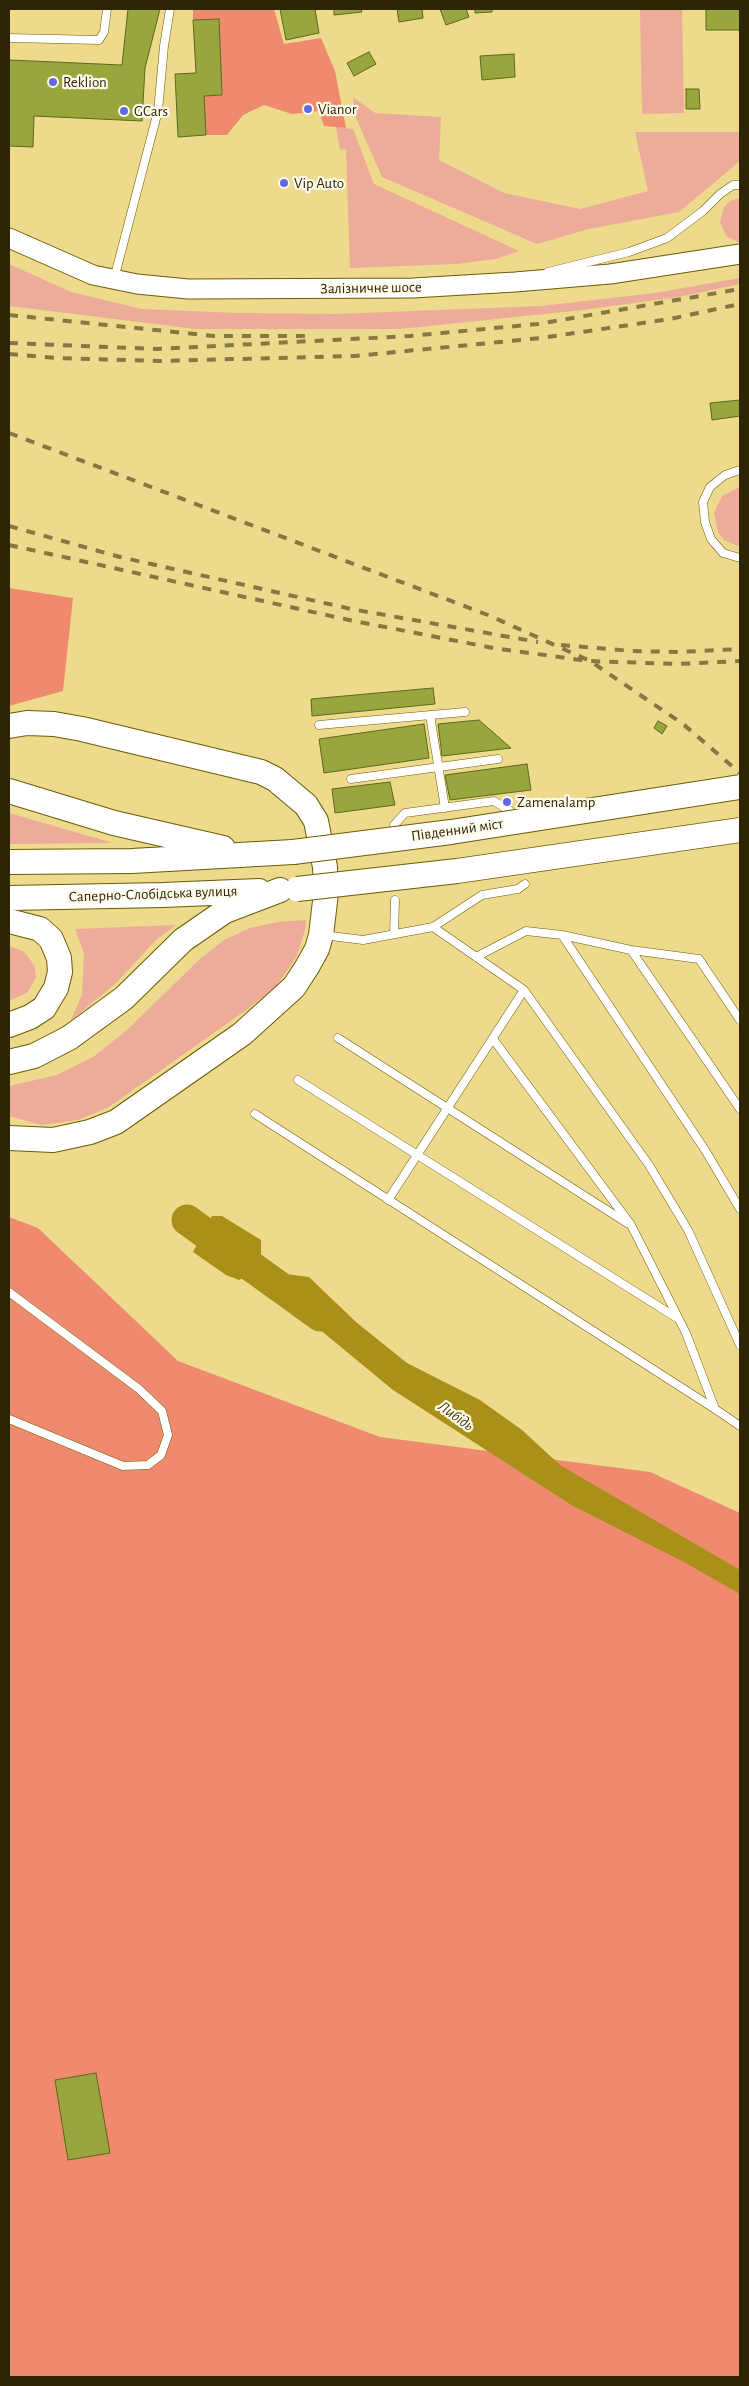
<!DOCTYPE html>
<meta charset="utf-8">
<style>
body{margin:0}
#map{position:relative;width:749px;height:2386px;overflow:hidden;background:#edda8d;font-family:"Alegreya Sans",sans-serif}
canvas{display:block}
.frame{position:absolute;inset:0;border:10px solid #2d2505;pointer-events:none}
</style>
<div id="map">
<canvas width="749" height="2386"></canvas>
<div class="frame"></div>
</div>
<script>
const context = document.querySelector('canvas').getContext('2d');
context.lineJoin = 'round';
function paint(path, color) { context.fillStyle = color; context.fill(path, 'evenodd'); }
const shape = rows => new Path2D(rows.map(r => 'M' + r).join(''));
function trace(path, color, width, dash) { context.strokeStyle = color; context.lineWidth = width; context.lineCap = dash ? 'butt' : 'round'; context.setLineDash(dash || []); context.stroke(path); }
function label(font, color, halo, rows, align = 'center') {
  context.font = font + ' "Alegreya Sans",sans-serif'; context.lineWidth = 4.5; context.setLineDash([]); context.textBaseline = 'middle'; context.strokeStyle = halo; context.fillStyle = color; for (const [text, x, y, turn = 0] of rows) {
    context.save(); context.translate(x, y); context.rotate((+turn || 0) * Math.PI / 180); context.textAlign = isNaN(turn) ? turn : align; if (halo) context.strokeText(text, 0, 0); context.fillText(text, 0, 0); context.restore();
  }
}
paint(shape([
 [640,9,682,9,684,113,642,114],
 [353,97,375,113,441,117,439,160,504,193,580,209,648,191,635,132,740,132,740,161,679,212,589,229,537,244,382,177,356,118],
 [336,127,353,129,374,184,519,251,496,259,456,264,350,268,346,149,340,150],
 [740,198,740,243,726,236,720,222,724,207,730,201],
 [9,264,71,292,142,309,238,313,337,314,541,306,655,293,740,278,740,284,678,297,583,310,400,329,196,329,9,306],
 [740,487,740,547,724,540,718,532,714,513,722,496],
 [9,813,113,843,9,844],
 [306,920,305,930,297,956,277,985,249,1008,109,1107,78,1120,42,1125,9,1116,9,1086,57,1075,93,1057,127,1030,201,958,224,940,250,928,278,922],
 [176,925,156,940,114,985,71,1020,82,995,83,976,84,953,75,929],
 [9,946,23,951,29,958,35,967,36,977,28,992,9,1001]
]), '#edab99');
paint(shape([
 [193,9,274,9,284,44,321,38,335,71,346,128,324,126,319,111,292,114,264,105,243,115,227,135,206,135,204,96,222,95,219,19,193,20],
 [9,588,73,598,63,691,9,706],
 [9,1217,38,1228,178,1361,380,1437,650,1472,740,1513,740,2377,9,2377]
]), '#ef8a6e');
paint(shape([
 [212,1216,222,1216,261,1240,261,1256,250,1274,239,1280,226,1275,193,1252],
 [285,1274,309,1277,356,1322,407,1363,480,1400,522,1430,560,1465,740,1570,740,1594,682,1561,573,1506,393,1390,284,1300]
]), '#a99018');
trace(shape([
 [187,1220,320,1316]
]), '#a99018', 31);
const building = shape([
 [128,9,160,9,145,68,142,121,34,116,33,147,9,146,9,60,122,65,128,9],
 [280,9,315,9,319,33,286,40,280,9],
 [334,9,361,9,362,12,334,15,334,9],
 [397,9,422,9,423,18,399,22,397,9],
 [440,9,466,9,469,17,446,25,440,9],
 [475,9,492,9,492,12,475,13,475,9],
 [706,9,740,9,740,30,706,30,706,9],
 [219,19,222,95,204,96,206,135,178,137,175,74,196,73,193,20,219,19],
 [369,52,376,64,354,76,347,63,369,52],
 [514,54,515,77,482,80,480,56,514,54],
 [686,89,699,89,700,109,686,109,686,89],
 [740,400,740,416,712,420,710,403,740,400],
 [433,688,435,704,312,716,311,699,433,688],
 [479,720,511,748,442,756,438,724,479,720],
 [658,721,667,726,662,734,654,728,658,721],
 [424,724,429,758,324,773,319,739,424,724],
 [527,764,531,790,450,800,445,775,527,764],
 [390,782,395,805,335,813,332,789,390,782],
 [96,2073,110,2153,68,2160,55,2080,96,2073]
]);
paint(building, '#98a63d');
trace(building, '#5e671b', 1);
const service = shape([
 [9,38,99,40,104,32,107,9],
 [548,272,629,252,667,238,703,211,720,194,733,185,740,185],
 [114,279,158,111,164,46,170,9],
 [740,470,725,475,710,487,703,502,705,522,711,539,723,553,740,558],
 [430,715,445,808],
 [319,725,465,712],
 [351,779,498,759],
 [394,825,405,813,494,801,510,811],
 [433,927,524,990,649,1165,688,1230,740,1345],
 [394,934,395,900],
 [323,935,363,940,433,927,482,895,518,889,525,884],
 [562,935,631,950,740,1109],
 [631,950,699,959,740,1020],
 [476,957,526,931,562,935,705,1150,740,1209],
 [338,1038,627,1223],
 [493,1039,631,1225,686,1333,715,1409,740,1426],
 [298,1080,677,1318],
 [255,1114,715,1409],
 [388,1200,524,990],
 [9,1292,139,1389,162,1411,168,1435,161,1455,148,1465,123,1466,9,1419]
]);
const tertiary = shape([
 [9,238,93,275,137,284,188,289,413,288,515,282,610,274,740,254]
]);
const primary = shape([
 [9,726,27,723,54,724,82,729,261,772,275,779,306,805,316,821,325,867,326,893,321,935,317,949,307,967,294,987,242,1034,116,1122,90,1132,53,1140,9,1138],
 [9,791,114,823,223,848],
 [9,862,132,861,293,852],
 [9,898,163,895,259,891],
 [9,921,40,929,51,939,59,958,60,972,56,988,44,1008,30,1017,9,1025],
 [9,1062,34,1056,69,1038,124,998,183,940,225,911,280,890]
]);
trace(service, '#6d5b00', 9);
trace(tertiary, '#6d5b00', 21);
trace(primary, '#6d5b00', 26);
trace(service, '#fff', 8);
trace(tertiary, '#fff', 19);
trace(primary, '#fff', 24);
trace(shape([
 [9,315,214,336,305,336],
 [9,343,157,349,410,336,538,324,740,289],
 [9,354,58,358,160,361,355,356,541,338,670,319,740,304],
 [9,433,488,615,590,661,683,724,740,773],
 [9,526,120,557,351,609,538,642],
 [9,545,349,620,493,648,588,661,678,664,740,661],
 [561,645,631,651,679,652,740,649]
]), '#857843', 4, [9, 9]);
const primaryBridge = shape([
 [293,852,451,832,740,787],
 [297,889,457,871,740,830]
]);
trace(primaryBridge, '#6d5b00', 26, []);
trace(primaryBridge, '#fff', 24);
for (const [x, y, r, color] of [
 [53,82,5,"#616ae2"],
 [308,109,5,"#616ae2"],
 [124,111,5,"#616ae2"],
 [284,183,5,"#616ae2"],
 [507,802,5,"#616ae2"]
]) { const dot = new Path2D(); dot.arc(x, y, r, 0, 2 * Math.PI); context.fillStyle = color; context.fill(dot); trace(dot, '#fefbec', 2); }
label('15px', '#2d2505', '#fefbec', [
 ["Reklion",63,82],
 ["Vianor",318,109],
 ["GCars",134,111],
 ["Vip Auto",294,183],
 ["Zamenalamp",517,802]
], 'left');
label('15px', '#2d2505', '#fefbec', [
 ["Залізничне шосе",371,288,-1],
 ["Південний міст",457,830,-8],
 ["Саперно-Слобідська вулиця",153,894,-2]
]);
label('italic 16px', '#473d0f', '#fefbec', [
 ["Либідь",456,1416,36]
]);
</script>
